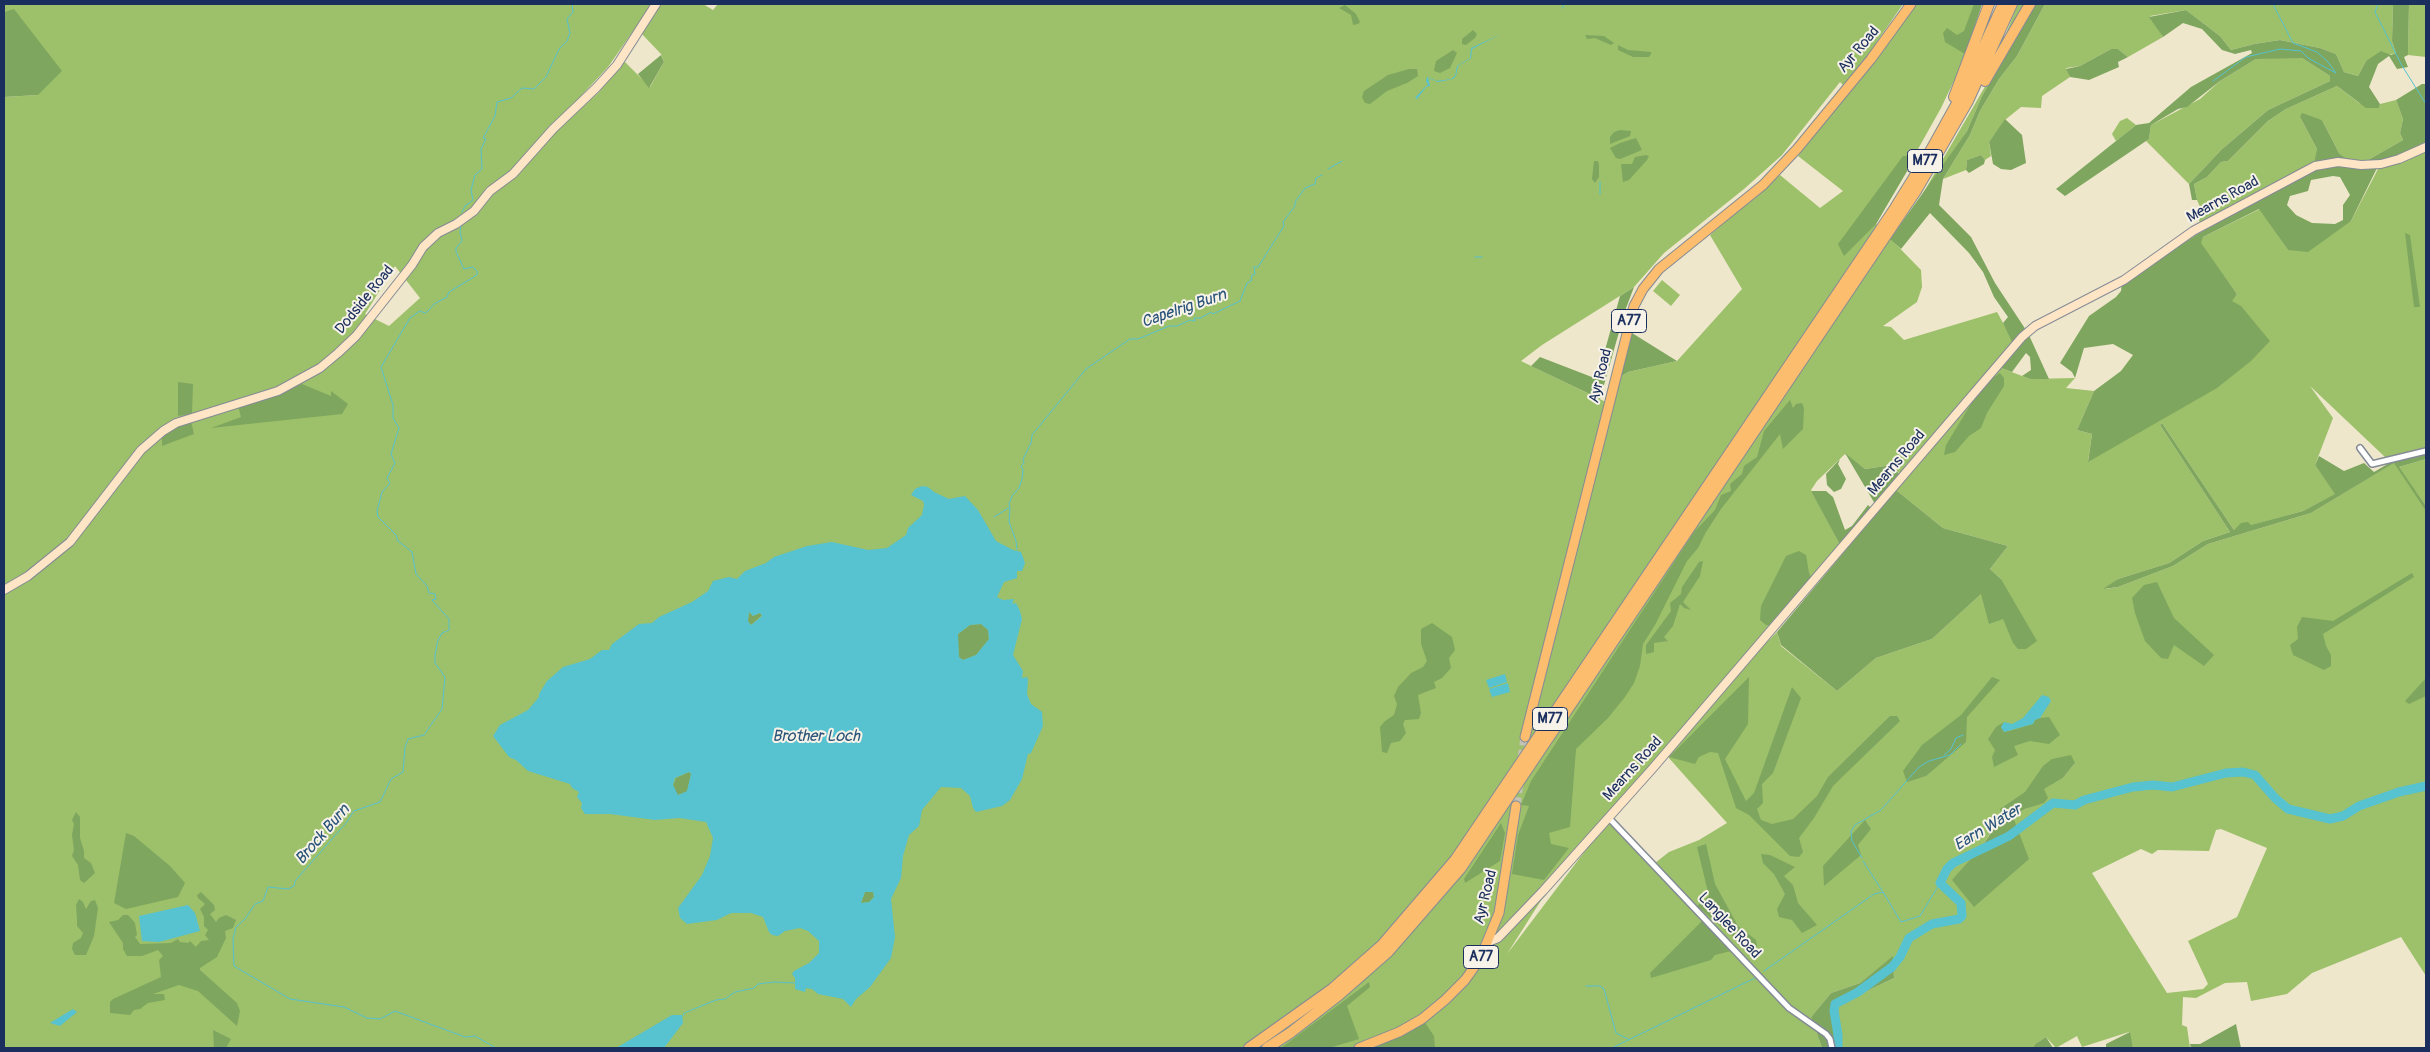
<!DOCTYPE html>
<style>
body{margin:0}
#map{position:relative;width:2430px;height:1052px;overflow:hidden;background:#eee7cc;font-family:Pangolin,sans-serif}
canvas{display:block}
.frame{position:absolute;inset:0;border:5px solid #1b2f5e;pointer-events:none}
</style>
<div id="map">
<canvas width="2430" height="1052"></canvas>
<div class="frame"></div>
</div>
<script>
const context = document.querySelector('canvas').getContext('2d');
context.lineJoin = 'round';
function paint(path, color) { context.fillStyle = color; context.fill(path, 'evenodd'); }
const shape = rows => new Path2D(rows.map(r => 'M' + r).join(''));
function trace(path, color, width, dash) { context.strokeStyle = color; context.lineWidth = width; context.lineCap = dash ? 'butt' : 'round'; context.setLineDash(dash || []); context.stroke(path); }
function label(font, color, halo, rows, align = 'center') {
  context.font = font + ' Pangolin,sans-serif'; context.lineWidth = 4; context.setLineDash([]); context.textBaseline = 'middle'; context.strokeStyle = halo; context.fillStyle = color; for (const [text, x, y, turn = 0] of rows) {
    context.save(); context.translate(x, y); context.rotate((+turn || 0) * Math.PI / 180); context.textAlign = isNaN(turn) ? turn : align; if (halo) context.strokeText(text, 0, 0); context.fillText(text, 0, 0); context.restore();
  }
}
paint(shape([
 [4,4,652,4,608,67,509,173,598,93,624,61,650,87,664,62,661,54,640,32,660,4,703,4,713,10,718,4,1903,4,1876,43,1887,44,1915,4,1982,4,1963,62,1941,108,1876,224,1921,270,1922,287,1917,302,1883,326,1891,327,1904,340,1997,312,2017,348,2001,368,2030,379,2075,378,2066,388,2094,391,2077,430,2092,434,2088,461,2099,454,2237,294,2200,243,2203,237,2260,209,2288,250,2351,221,2379,167,2394,164,2426,151,2426,447,2385,457,2310,386,2333,418,2315,465,2336,494,2303,511,2234,530,2162,423,2160,425,2230,532,2203,541,2169,563,2118,579,2105,589,2118,587,2173,566,2208,544,2311,513,2395,462,2399,467,2426,459,2426,506,2414,489,2426,508,2426,976,2401,937,2312,973,2287,994,2251,1001,2247,982,2225,983,2196,998,2183,997,2182,1025,2187,1027,2190,1048,2133,1048,2129,1032,2082,1047,2077,1036,2056,1048,2046,1037,2035,1044,2033,1048,1842,1048,1838,1005,1894,978,1893,957,1860,983,1831,993,1811,1017,1822,1048,4,1048,4,97,38,95,14,10,4,12],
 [1840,82,1848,90,1798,156,1843,191,1820,208,1780,175,1710,235,1742,289,1677,361,1628,372,1619,378,1612,405,1521,361,1542,345,1634,287,1664,253,1744,189,1782,155],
 [395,266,420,298,389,326,365,314],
 [1845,454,1865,469,1892,465,1905,480,1896,490,1943,528,2008,546,1990,569,2001,579,1982,593,1932,639,1876,658,1837,691,1781,646,1777,632,1758,651,1668,757,1727,823,1699,840,1669,852,1655,863,1610,818,1507,954,1540,902,1592,830,1656,760,1840,545,1811,490,1817,481],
 [2075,763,2063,778,2043,789,2044,802,2025,809,2013,817,1953,880,1982,846,2001,817],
 [2221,829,2267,848,2237,917,2188,941,2208,984,2203,989,2167,993,2092,873,2141,849,2152,854,2158,850,2209,851,2216,830],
 [2018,4,2026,4,2001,46],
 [2033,4,2035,4,1982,96,1967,131,1918,202],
 [2045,4,2393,4,2392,41,2396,53,2366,61,2358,76,2344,72,2336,54,2320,48,2280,40,2254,44,2231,50,2220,36,2186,10,2150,16,2163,37,2128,57,2118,49,2111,49,2080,66,2066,68,2070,77,2042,96,2041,108,2021,107,2005,120,1989,142,1991,156,1985,160,1981,155,1967,160,1966,170,1943,179,1970,135,1980,111,1999,79,2017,56],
 [2409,4,2426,4,2426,57,2408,55],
 [2282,57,2302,58,2330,76,2330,81,2268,110,2221,150,2189,184,2146,141,2149,139,2151,125,2200,99,2220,81,2256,59],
 [2337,86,2359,103,2379,108,2380,104,2396,100,2403,119,2400,133,2403,140,2368,160,2350,163,2339,153,2322,120,2300,117,2317,149,2316,161,2201,224,2197,217,2201,209,2197,200,2194,184,2207,177,2221,162,2228,161,2268,121,2286,109],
 [2127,118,2136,125,2116,141,2112,134,2120,121],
 [1662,280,1680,295,1671,306,1653,291]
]), '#9dc06a');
paint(shape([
 [1974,4,1982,4,1965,54,1945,42,1943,33,1947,28,1957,35,1964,31],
 [2035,4,2045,4,2017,56,1999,79,1980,111,1970,135,1943,179,1939,205,1971,237,1995,283,2026,330,2013,344,2003,323,2008,317,1994,297,1983,272,1969,253,1930,213,1901,249,1890,239,1967,131,1982,96],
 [2393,4,2409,4,2408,55,2404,57,2408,67,2397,69,2389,56,2378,64,2369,87,2380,104,2379,108,2366,108,2337,86,2286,109,2268,121,2228,161,2221,162,2207,177,2194,184,2197,200,2192,200,2189,184,2221,150,2268,110,2330,81,2330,76,2302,58,2256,59,2220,81,2187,107,2178,109,2151,125,2149,139,2065,196,2056,189,2136,125,2149,123,2191,87,2252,53,2251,50,2235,54,2222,50,2202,29,2183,23,2163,37,2149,17,2186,10,2220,36,2231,50,2254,44,2280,40,2320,48,2336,54,2344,72,2358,76,2366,61,2381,51,2391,55,2396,53,2392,41],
 [1345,5,1356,14,1360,22,1358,24,1353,25,1351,15,1339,8],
 [14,9,62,71,38,95,4,97,4,12],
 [1473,30,1477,34,1475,38,1466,45,1462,44,1462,39],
 [1585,35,1604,36,1614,43,1611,45,1595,38,1587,39],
 [1618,45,1628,50,1651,52,1651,54,1649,57,1633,57,1618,50],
 [2111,49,2118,49,2128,57,2118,62,2119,67,2089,80,2070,77,2066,69,2080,66],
 [1453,50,1457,53,1450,68,1440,73,1434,71,1436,61],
 [661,55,664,62,649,88,638,74],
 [1409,69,1417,69,1418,76,1407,83,1387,91,1370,104,1365,103,1362,97,1364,91,1388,75],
 [2422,84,2426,84,2426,143,2419,148,2385,160,2376,170,2351,221,2308,252,2288,250,2259,209,2203,237,2201,243,2237,294,2232,301,2241,306,2270,341,2251,361,2217,388,2088,462,2092,434,2077,430,2094,391,2121,371,2133,355,2113,344,2084,348,2075,378,2072,372,2060,363,2089,316,2116,297,2121,291,2122,283,2196,235,2313,169,2317,149,2300,117,2302,113,2322,120,2339,153,2350,162,2368,160,2403,140,2400,133,2403,119,2396,100],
 [2333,176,2340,177,2350,195,2343,205,2343,220,2335,224,2312,223,2296,215,2287,205,2290,196,2308,191,2311,180],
 [2005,119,2022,135,2026,163,2011,170,2001,169,1993,164,1989,142],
 [1620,130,1631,131,1630,136,1610,144,1610,137,1614,132],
 [1636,138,1642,150,1620,159,1616,158,1610,148,1620,143],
 [1646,155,1649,156,1647,160,1629,180,1623,182,1621,164,1632,164,1635,157],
 [1981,155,1985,160,1984,164,1969,173,1966,170,1967,160],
 [1903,156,1916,156,1876,224,1844,256,1838,244],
 [1594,161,1598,161,1599,165,1599,177,1595,183,1592,179],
 [2405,233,2410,235,2420,307,2414,307],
 [1634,287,1625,311,1600,399,1531,366,1540,357,1597,379,1620,296],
 [1632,333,1677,361,1628,372,1619,378],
 [2028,333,2049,379,2030,379,2022,376,2031,370,2030,357,2026,353,2012,372,2001,368],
 [2000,373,2004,378,2004,386,1987,413,1981,428,1969,436,1955,452,1944,455,1946,445,1977,394,1990,380],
 [178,382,193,384,192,414,178,416],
 [302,384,331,396,331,391,348,404,342,414,211,428,241,417,238,406],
 [1790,400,1793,408,1796,404,1802,403,1804,408,1803,429,1783,449,1780,434,1721,509,1706,532,1698,548,1687,561,1655,625,1643,644,1640,666,1634,683,1625,697,1608,718,1576,749,1570,827,1549,833,1551,844,1569,848,1544,880,1512,874,1518,835,1529,806,1521,805,1531,781,1694,532,1715,510,1721,495,1731,491,1730,484,1742,474,1744,466,1757,457,1764,431],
 [191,421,194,434,162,446,162,437,171,430],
 [2162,423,2234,530,2241,523,2248,522,2251,525,2303,511,2335,494,2315,465,2319,456,2344,471,2364,463,2374,472,2391,462,2385,457,2426,447,2426,459,2399,467,2426,506,2426,511,2394,463,2311,513,2208,544,2173,566,2118,587,2103,589,2118,579,2169,563,2203,541,2230,532,2160,425],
 [1845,453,1865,469,1892,465,1900,475,1875,504],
 [1840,459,1838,464,1846,479,1841,489,1834,492,1827,485,1826,474],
 [1896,490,1943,528,2008,546,1990,569,2001,579,2037,641,2026,649,2018,649,2013,643,2003,619,1989,624,1981,594,1932,639,1876,658,1837,691,1781,645,1777,632],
 [1811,491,1826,491,1833,497,1845,530,1852,526,1868,505,1872,509,1840,545],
 [1799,551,1806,555,1809,573,1812,579,1773,626,1766,625,1760,620,1761,606,1786,556],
 [1703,561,1700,576,1683,602,1691,610,1684,608,1680,604,1673,626,1664,637,1668,641,1654,643,1654,652,1646,654,1646,645,1671,611,1670,603,1681,594,1682,587,1699,562],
 [2412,573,2414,577,2323,634,2326,646,2331,655,2331,666,2324,670,2293,655,2290,645,2298,639,2297,627,2302,617,2333,621],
 [2157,582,2174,618,2214,655,2204,666,2174,645,2168,659,2161,658,2145,641,2135,613,2132,598,2144,585],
 [749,612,753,616,760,613,762,615,751,625,748,621],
 [1432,623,1452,637,1455,650,1449,658,1451,668,1442,678,1434,682,1436,688,1418,695,1421,713,1419,719,1405,720,1403,724,1406,733,1400,741,1391,743,1387,753,1382,752,1380,727,1385,721,1394,715,1397,704,1394,696,1398,687,1411,673,1423,667,1427,661,1421,644,1421,629],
 [981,624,988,630,989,639,976,655,963,660,959,657,957,635,970,625],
 [1749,677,1748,724,1725,759,1746,801,1754,793,1792,687,1801,698,1773,773,1762,784,1763,803,1757,809,1761,820,1772,824,1793,819,1817,796,1828,777,1890,716,1897,716,1900,721,1833,786,1814,818,1799,838,1803,852,1799,857,1790,856,1749,815,1736,808,1718,753,1710,752,1699,757,1695,764,1669,757],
 [1992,677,2000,680,1967,717,1966,742,1926,776,1907,782,1903,771,1922,745,1961,715],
 [2426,678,2426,696,2409,704,2405,701],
 [2049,717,2060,735,2049,744,2030,741,2014,746,2018,755,1994,767,1992,757,1995,750,1988,739,1996,727,2004,722,2001,727,2004,732,2009,731,2033,724,2035,720,2040,718],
 [2071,755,2075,763,2063,778,2044,789,2048,798,2044,803,2025,809,2013,817,2029,859,1974,907,1952,880,1982,846,2002,817,2000,809,2025,792,2043,766,2052,759],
 [689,772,691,774,687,792,678,795,675,793,673,785,676,778],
 [76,812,80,817,80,838,84,851,84,858,91,863,95,873,84,883,80,880,78,865,72,856,74,850,72,835,74,824,72,820],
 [1865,820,1871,829,1858,845,1861,855,1824,886,1823,866],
 [1501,823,1505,833,1500,861,1465,883,1464,879],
 [126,833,134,836,170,866,185,883,178,897,126,909,114,903],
 [1706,844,1715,884,1738,926,1756,940,1757,946,1749,950,1697,906,1709,896,1697,847],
 [1761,854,1770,855,1795,867,1784,876,1793,885,1798,903,1817,925,1802,933,1792,920,1779,917,1777,909,1785,894,1774,874,1763,863],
 [201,892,214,905,215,910,210,914,216,922,219,918,226,915,236,920,233,928,225,931,226,938,217,957,200,968,200,970,237,1003,240,1011,237,1026,198,991,179,985,153,994,164,994,165,1000,148,1003,140,1009,134,1010,130,1015,110,1013,110,1002,113,999,161,977,159,960,163,956,158,950,142,956,127,956,123,949,123,943,109,922,118,920,123,915,128,915,135,923,137,935,135,937,140,944,171,943,178,939,180,942,188,943,190,941,196,947,201,941,209,940,205,935,208,930,204,926,204,917,200,909,205,904,198,898,197,895],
 [865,892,873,892,874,897,869,902,861,903],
 [79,899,83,902,86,909,91,901,95,900,98,908,94,936,86,955,75,955,72,949,73,943,81,938,83,933,77,926,77,919,76,905],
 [1704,919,1731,951,1715,955,1711,960,1651,978,1650,973],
 [1893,956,1894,978,1838,1005,1842,1048,1822,1048,1811,1017,1831,993,1860,983],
 [1369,982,1370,987,1347,1006,1359,1039,1329,1048,1281,1048],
 [1424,1021,1434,1036,1435,1048,1368,1048],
 [2236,1024,2241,1048,2191,1048,2190,1044,2200,1044],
 [213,1030,231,1039,226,1048,214,1048],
 [2130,1032,2133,1048,2106,1048,2106,1044],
 [2046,1037,2053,1048,2033,1048,2035,1044]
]), '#7ea65e');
paint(shape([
 [1501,34,1472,49,1471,58,1458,66,1456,76,1453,79,1438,82,1428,78,1430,86,1426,87,1417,99,1415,98,1425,87,1428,85,1426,81,1427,77,1437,81,1451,79,1455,76,1457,66,1470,58,1471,48],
 [922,486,928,487,934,492,949,499,965,496,978,510,996,541,1013,550,1021,552,1025,563,1022,571,1017,571,1017,578,1004,582,997,597,1003,600,1014,599,1012,604,1016,603,1020,611,1022,619,1013,655,1023,671,1022,678,1027,677,1028,680,1027,694,1031,704,1042,712,1043,726,1031,753,1028,754,1022,779,1010,800,1002,806,976,812,973,808,970,796,961,788,941,787,922,810,919,826,909,835,903,856,901,878,891,899,895,937,891,958,870,987,856,999,851,1007,843,999,818,994,812,989,806,988,805,992,795,989,795,978,792,974,794,971,809,963,819,953,819,941,808,931,800,928,785,931,778,936,772,935,769,932,763,917,751,913,731,913,717,920,687,924,680,918,678,908,702,875,710,856,713,838,706,822,679,818,655,820,610,814,585,814,581,808,582,803,577,797,579,792,572,788,570,784,528,771,516,760,509,757,493,736,500,725,528,710,539,697,539,694,547,681,563,667,590,659,602,650,609,650,612,644,639,624,652,623,659,617,692,602,708,591,713,581,729,577,737,579,745,571,766,563,774,557,807,546,832,542,868,550,887,548,906,535,908,528,922,515,924,505,923,501,911,495,915,489],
 [749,612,753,616,760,613,762,616,751,625,748,621],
 [981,624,988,630,989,639,976,655,963,660,959,657,958,634,970,625],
 [689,772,691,774,687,791,678,795,673,785,675,778],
 [865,892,873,892,874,897,869,902,861,903],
 [1505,674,1507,682,1489,688,1486,680],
 [1508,683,1510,692,1492,697,1489,689],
 [2042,695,2049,697,2051,701,2040,718,2035,720,2033,724,2004,732,2001,727,2004,722,2012,724,2023,718],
 [188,905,195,913,200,931,159,942,142,941,139,916],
 [73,1009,77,1012,60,1026,50,1023],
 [672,1015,682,1015,683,1023,664,1048,616,1048]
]), '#57c2d0');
trace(shape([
 [2378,4,2375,12,2401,64,2426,104],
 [1562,8,1565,4],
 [2213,81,2246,57,2280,49,2301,51,2308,58,2336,73,2328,62,2317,52,2293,43,2273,4],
 [1328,169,1342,161],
 [1600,194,1600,182],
 [462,212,465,206,473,200,471,190,475,175,482,169,481,149,486,139,483,138,495,116,497,102,511,98,522,88,534,89,546,77,559,49,567,41,570,33,567,19,573,12,572,4],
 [461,225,460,232,462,241,456,248,456,252,464,269,473,267,477,271,477,275,449,292,447,297,434,304,428,311,425,313,420,311,410,318,381,367,393,405,393,418,399,428,391,454,395,463,387,478,390,483,382,492,377,511,378,517,396,535,398,541,412,552,416,574,427,586,429,593,435,594,436,599,432,600,449,619,449,630,442,633,438,640,435,655,435,663,445,677,442,709,424,735,408,739,405,747,403,772,391,779,380,802,354,811,346,823,295,881,294,886,288,889,268,887,263,901,255,904,245,919,236,927,233,939,234,966,290,999,344,1007,367,1018,380,1019,395,1011,465,1037,475,1036,496,1048],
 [1475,257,1482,257],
 [1010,508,1009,522,1016,541,1017,550],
 [994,517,1010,507,1009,504,1012,496,1019,488,1022,479,1023,470,1021,466,1024,463,1023,459,1031,443,1032,435,1086,369,1130,339,1138,339,1169,326,1177,326,1190,320,1195,321,1194,318,1201,318,1211,312,1213,314,1240,301,1247,283,1251,281,1252,275,1255,274,1254,267,1258,267,1284,226,1283,222,1295,206,1295,202,1305,188,1315,184,1316,178,1322,175],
 [1944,755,1951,749,1956,738,1963,735],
 [1862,858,1852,841,1851,831,1855,825,1881,810,1919,767,1929,761,1950,755,1961,744],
 [1863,861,1883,892],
 [1764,971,1874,894,1883,892,1901,922,1920,916,1940,883],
 [1586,986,1600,986,1604,989,1616,1033,1628,1039],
 [683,1016,684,1013,716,1000,725,999,735,992,754,988,758,984,774,982,796,983],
 [1612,1048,1757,977]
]), '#57c2d0', 1);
trace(shape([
 [1838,1048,1838,1035,1834,1011,1835,1004,1858,992,1892,967,1900,957,1909,938,1932,924,1959,919,1962,916,1961,903,1940,883,1947,869,1953,863,2009,836,2053,803,2075,805,2084,800,2133,787,2153,785,2172,787,2226,773,2243,772,2255,775,2275,798,2288,809,2330,819,2343,816,2359,806,2399,792,2426,786]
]), '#57c2d0', 9);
trace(shape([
 [1522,759,1525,737],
 [1516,806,1519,782]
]), '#c4c2b6', 9, [9, 4.5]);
const street = shape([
 [2360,448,2372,464,2426,451],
 [1608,817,1789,1008,1826,1034,1830,1039,1832,1048]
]);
const secondary = shape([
 [4,590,28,576,70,542,141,450,163,431,176,423,278,391,320,368,338,353,356,336,412,265,423,247,438,233,456,224,474,211,490,191,513,174,553,129,596,88,617,65,656,4],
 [1488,942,1498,938,1543,891,1653,768,2022,337,2035,326,2124,280,2193,231,2315,166,2338,162,2361,165,2381,164,2399,159,2426,147]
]);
const primary = shape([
 [1525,737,1634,306,1643,289,1659,269,1763,185,1797,149,1871,59,1911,4],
 [1359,1048,1399,1032,1422,1019,1445,1000,1465,980,1480,959,1499,913,1516,806]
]);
const highway = shape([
 [1985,81,2030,4],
 [1954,97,1989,4],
 [1249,1048,1332,989,1382,945,1455,860,1895,208,1931,150,1961,96,2003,4],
 [1267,1048,1290,1033,1339,995,1388,952,1461,868,1916,191,1968,101,2012,4]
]);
trace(street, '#848b95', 8);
trace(secondary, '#848b95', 10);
trace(primary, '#848b95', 11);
trace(highway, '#848b95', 12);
trace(street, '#fff', 5);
trace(secondary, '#fee5c5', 8);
trace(primary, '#fcbd6e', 9);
trace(highway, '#fcbd6e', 10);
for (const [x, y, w] of [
 [1925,161,35],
 [1629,321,35],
 [1550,719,35],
 [1481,957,35]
]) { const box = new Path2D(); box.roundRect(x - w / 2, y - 11.5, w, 23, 4); context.fillStyle = '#f7f3e8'; context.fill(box); trace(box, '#1b2f5e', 1); }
label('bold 14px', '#1b2f5e', null, [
 ["M77",1925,161],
 ["A77",1629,321],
 ["M77",1550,719],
 ["A77",1481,957]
]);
label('15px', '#1b2f5e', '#f7f3e8', [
 ["Ayr Road",1859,50,-50],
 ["Mearns Road",2223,200,-29],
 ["Dodside Road",365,300,-51],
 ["Ayr Road",1601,376,-76],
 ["Mearns Road",1897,463,-50],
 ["Mearns Road",1633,769,-48],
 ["Ayr Road",1486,897,-76],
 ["Langlee Road",1729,926,47]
]);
label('italic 16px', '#2a547a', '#f7f3e8', [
 ["Capelrig Burn",1184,309,-19],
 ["Brother Loch",816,737],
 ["Earn Water",1988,828,-31],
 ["Brock Burn",323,835,-49]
]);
</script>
